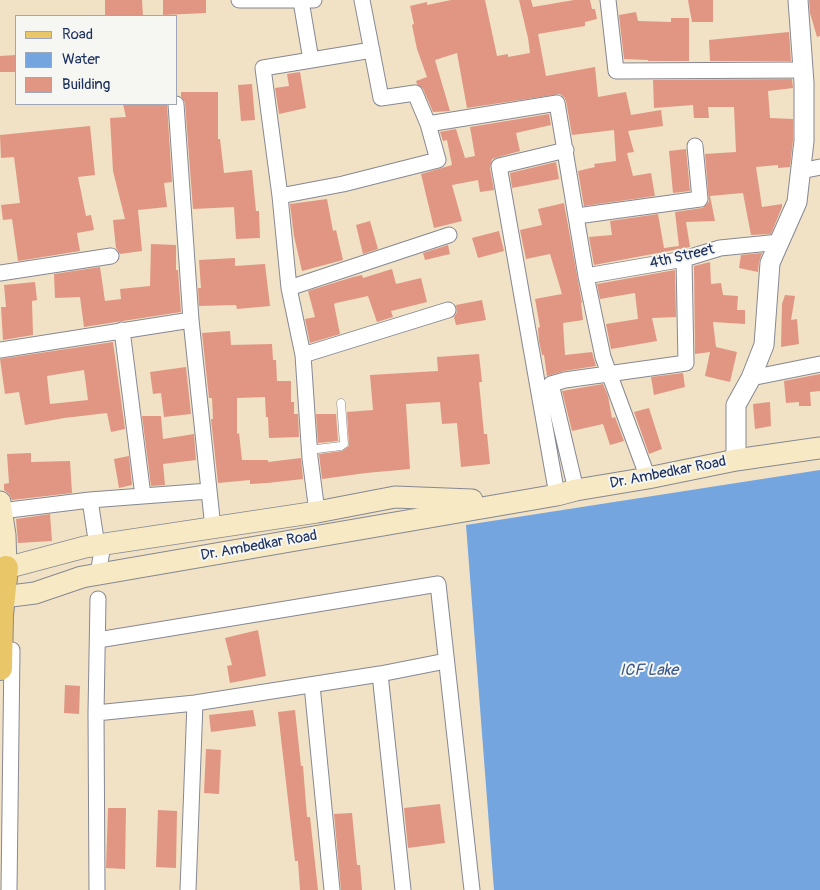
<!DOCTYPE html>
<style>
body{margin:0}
#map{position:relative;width:820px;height:890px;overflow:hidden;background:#f1e1c5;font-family:Pangolin,sans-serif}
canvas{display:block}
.legend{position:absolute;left:15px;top:15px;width:162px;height:90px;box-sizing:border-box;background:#f6f6f2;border:1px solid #9ea6b7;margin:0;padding:6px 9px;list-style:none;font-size:15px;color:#1b2f5e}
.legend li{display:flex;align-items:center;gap:10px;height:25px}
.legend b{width:25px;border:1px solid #9ea6b7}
</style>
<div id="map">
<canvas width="820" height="890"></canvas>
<ul class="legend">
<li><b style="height:6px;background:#e9c769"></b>Road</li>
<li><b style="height:14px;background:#75a5df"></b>Water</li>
<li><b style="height:14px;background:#e09682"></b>Building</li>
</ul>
</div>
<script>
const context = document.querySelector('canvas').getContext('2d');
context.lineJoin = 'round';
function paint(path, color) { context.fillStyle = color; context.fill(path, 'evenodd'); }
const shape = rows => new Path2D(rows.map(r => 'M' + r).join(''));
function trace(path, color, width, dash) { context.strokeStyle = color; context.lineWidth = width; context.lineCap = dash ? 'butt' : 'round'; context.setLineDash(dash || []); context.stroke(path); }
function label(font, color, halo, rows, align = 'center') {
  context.font = font + ' Pangolin,sans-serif'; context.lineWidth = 4; context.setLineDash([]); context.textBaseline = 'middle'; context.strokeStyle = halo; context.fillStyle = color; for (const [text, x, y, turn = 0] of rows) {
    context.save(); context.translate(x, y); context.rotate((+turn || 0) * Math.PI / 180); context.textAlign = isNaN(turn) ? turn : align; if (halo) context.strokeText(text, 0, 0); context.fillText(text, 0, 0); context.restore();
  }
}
paint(shape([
 [820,470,820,890,494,890,466,525]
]), '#75a5df');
paint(shape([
 [105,0,142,0,143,16,105,16],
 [163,0,206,0,206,13,163,15],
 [451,0,485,0,497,56,508,54,508,57,530,53,528,38,519,0,531,0,533,7,574,0,590,0,592,9,595,9,597,19,585,22,585,26,538,34,546,76,595,67,598,97,626,92,631,115,661,110,663,126,628,131,634,152,627,153,633,176,651,173,655,196,584,206,578,171,595,167,594,164,616,161,614,130,572,135,566,101,564,97,560,94,467,108,457,53,435,60,450,111,433,112,423,89,417,84,416,81,427,77,417,49,412,25,414,24,410,6,427,2,427,5],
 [688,0,713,0,713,22,692,22],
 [809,0,820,0,820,36,817,37,810,13],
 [636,12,638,21,671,22,671,18,689,18,689,61,648,61,648,60,624,59,619,15],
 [789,32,791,61,710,61,709,40],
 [16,55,16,72,0,72,0,56],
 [300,72,306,108,279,114,275,88,289,86,287,74],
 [792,79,793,88,768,91,770,118,793,119,793,140,790,167,778,168,778,165,756,167,762,207,782,204,782,207,771,234,751,235,743,193,710,196,715,221,686,222,690,247,594,265,589,237,612,235,610,221,658,214,664,248,679,246,675,212,702,208,709,202,705,154,736,152,734,107,708,107,709,118,694,118,693,105,654,108,653,80],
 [252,84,255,120,241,121,238,85],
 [181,92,218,92,218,139,220,139,224,173,252,170,256,211,259,211,260,238,236,239,234,207,193,209,185,103,181,96],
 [123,104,167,104,172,182,164,183,167,207,138,210,142,251,120,254,116,248,113,220,125,219,113,171,110,118,126,117],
 [549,114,551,125,516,133,520,151,492,159,490,168,494,190,480,192,478,180,452,185,462,221,434,228,421,174,452,165,447,140,443,141,440,132,456,129,465,158,475,156,470,127],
 [90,126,95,175,78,177,86,216,91,215,94,230,77,233,80,251,18,261,12,219,3,220,1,205,20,203,14,157,1,158,0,135],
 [686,149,690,191,673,193,669,151],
 [556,162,559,179,512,188,510,173],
 [327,199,333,231,336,230,343,260,302,271,294,236,290,204],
 [564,203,582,303,581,303,583,320,563,323,565,355,592,352,596,366,564,371,547,376,544,355,542,355,539,341,538,328,540,327,535,299,562,294,550,254,526,259,520,230,542,225,538,209],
 [370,221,378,249,363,254,356,225],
 [499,231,504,251,478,258,472,238],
 [151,244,176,245,176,270,178,270,181,312,84,327,80,297,55,298,54,274,100,267,105,301,121,299,120,289,150,286],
 [448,245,450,254,425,260,423,253],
 [762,253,759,262,758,272,739,268,741,255],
 [235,258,235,266,265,264,270,306,237,309,236,305,199,306,198,288,201,288,199,260],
 [710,262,711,284,721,283,723,295,738,296,737,310,745,310,745,324,713,322,716,347,737,352,730,382,705,376,710,352,695,354,694,266],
 [392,269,396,284,421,278,427,302,391,311,393,317,377,322,368,296,336,303,334,304,340,334,310,343,305,319,315,317,308,291,353,277,362,275,363,278],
 [675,270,676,317,652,318,657,341,611,349,606,324,638,319,635,293,600,299,597,284],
 [35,282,37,300,32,301,33,335,3,340,1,307,6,307,4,285],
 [785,295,795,296,791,320,797,319,799,344,781,347,782,304],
 [482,300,486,320,456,325,454,317,457,312,456,305],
 [230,331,231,345,272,344,273,360,276,360,277,381,291,381,291,402,294,402,294,414,298,414,299,437,269,438,268,417,266,417,265,397,237,398,237,434,239,433,242,460,268,460,268,462,301,458,303,479,267,483,250,484,250,480,218,483,211,419,213,419,212,398,209,398,202,333],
 [113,342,125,429,111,432,107,413,64,418,25,425,19,392,5,394,0,359],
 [84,370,88,400,50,404,47,376],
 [479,354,482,382,479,382,484,434,487,434,490,464,461,467,457,423,442,424,440,402,406,404,410,469,366,473,322,479,319,454,342,451,349,446,347,412,373,410,370,375,438,371,437,357],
 [186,367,191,414,164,417,161,393,153,394,150,372],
 [683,373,685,387,654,395,651,377],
 [820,374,820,391,810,392,811,406,799,406,799,402,786,403,784,381],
 [603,384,608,396,612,418,615,417,624,441,610,445,603,424,572,431,562,391],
 [770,402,771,426,755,429,753,404],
 [649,408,662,449,649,454,634,412],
 [316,414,336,414,338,441,318,443],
 [142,416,161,416,163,439,194,434,196,460,163,464,165,485,151,486],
 [31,453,31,462,70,461,72,493,12,500,9,494,4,490,4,484,9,483,7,454],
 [129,456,132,485,119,488,114,459],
 [50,514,52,541,18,543,16,519],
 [258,630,266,676,230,683,227,666,232,665,225,638],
 [65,685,80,686,79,714,64,713],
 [253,710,256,726,211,732,209,715],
 [295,710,301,766,303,766,307,817,310,817,318,890,300,890,298,861,295,861,278,712],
 [206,749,221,750,219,794,204,793],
 [440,804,445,843,408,848,404,808],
 [108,808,126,808,125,869,106,868],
 [158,810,177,811,176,868,156,867],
 [352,813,357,865,360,865,362,890,341,890,334,814]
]), '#e09682');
const service = shape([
 [309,450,341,446,344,444,341,403]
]);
const minor = shape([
 [239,0,314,0],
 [608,0,616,71,803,70],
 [301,1,311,60],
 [176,104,191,320,213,528],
 [428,124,557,103,586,276,603,357,648,478],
 [801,171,820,167],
 [280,196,263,68,372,50],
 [577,216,700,199,695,146],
 [0,273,111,256],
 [586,276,684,259,720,248,780,242],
 [289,288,449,235],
 [122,330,143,496],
 [0,350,191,320],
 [303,355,448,310],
 [751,378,820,364],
 [576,490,551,384,565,380,686,363,684,259],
 [557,495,499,166,566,150],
 [90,500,97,546],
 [1,511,90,500,209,491],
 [317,512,310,458,303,355,289,288,280,196,343,184,438,160,428,124,415,93,381,98,362,0],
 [98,574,103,545],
 [98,640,438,584,472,890],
 [380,674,403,890],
 [312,685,332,890],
 [96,713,195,703,380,674,446,661],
 [9,890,12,650],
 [97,890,96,713,98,599],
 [188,890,195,703]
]);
const tertiary = shape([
 [736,460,736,405,751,378,764,345,770,263,797,202,804,141,804,83,798,0]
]);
const secondary = shape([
 [0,502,5,535,6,568,85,547,317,512,395,497,472,500],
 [3,597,35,593,82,577,557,495,576,490,648,478,736,460,820,448]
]);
const primary = shape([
 [0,571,6,568,1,615,0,668]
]);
trace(service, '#868892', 9);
trace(minor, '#868892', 17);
trace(tertiary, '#868892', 21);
trace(secondary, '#868892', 23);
trace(primary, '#868892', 26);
trace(service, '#fff', 8);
trace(minor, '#fff', 15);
trace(tertiary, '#fff', 19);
trace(secondary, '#f6e9c3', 21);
trace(primary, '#e9c769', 24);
label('15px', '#1b2f5e', '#f6f6f2', [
 ["4th Street",682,257,-13],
 ["Dr. Ambedkar Road",668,473,-11],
 ["Dr. Ambedkar Road",259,546,-10]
]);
label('italic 16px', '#3a588b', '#f6f6f2', [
 ["ICF Lake",649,671]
]);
</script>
